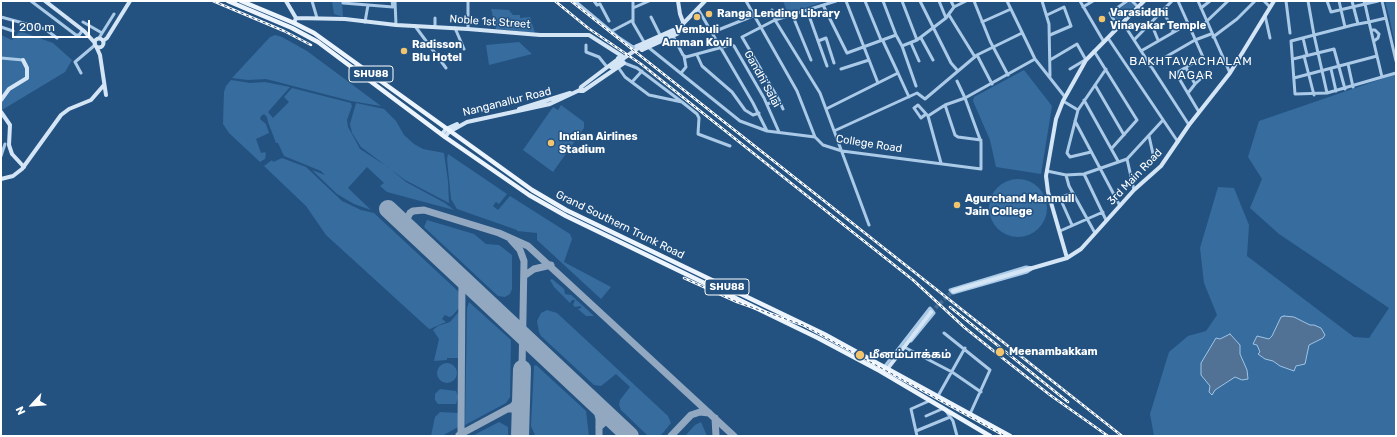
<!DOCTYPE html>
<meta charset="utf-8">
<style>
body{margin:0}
#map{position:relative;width:1397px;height:437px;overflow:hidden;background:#235281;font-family:Rubik,sans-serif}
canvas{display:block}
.frame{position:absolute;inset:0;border:2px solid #fff;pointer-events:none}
.north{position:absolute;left:12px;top:385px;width:40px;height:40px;-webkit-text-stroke:3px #235281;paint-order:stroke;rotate:244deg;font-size:11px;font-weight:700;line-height:16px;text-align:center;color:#fff}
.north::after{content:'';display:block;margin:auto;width:14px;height:18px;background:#fff;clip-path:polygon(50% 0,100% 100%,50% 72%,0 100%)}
.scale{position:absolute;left:12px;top:20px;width:78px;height:18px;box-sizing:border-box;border:2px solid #fff;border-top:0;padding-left:5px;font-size:12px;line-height:14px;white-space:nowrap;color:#fff;-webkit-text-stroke:3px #235281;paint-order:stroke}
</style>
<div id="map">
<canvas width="1397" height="437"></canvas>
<div class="frame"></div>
<div class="north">N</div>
<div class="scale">200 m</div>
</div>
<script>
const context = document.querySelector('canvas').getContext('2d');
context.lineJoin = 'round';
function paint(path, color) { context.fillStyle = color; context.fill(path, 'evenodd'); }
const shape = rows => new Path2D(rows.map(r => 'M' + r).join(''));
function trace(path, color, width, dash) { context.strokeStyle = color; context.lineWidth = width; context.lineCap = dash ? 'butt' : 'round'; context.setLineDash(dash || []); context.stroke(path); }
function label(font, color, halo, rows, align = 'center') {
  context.font = font + ' Rubik,"Noto Sans Tamil",sans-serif'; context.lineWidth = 3; context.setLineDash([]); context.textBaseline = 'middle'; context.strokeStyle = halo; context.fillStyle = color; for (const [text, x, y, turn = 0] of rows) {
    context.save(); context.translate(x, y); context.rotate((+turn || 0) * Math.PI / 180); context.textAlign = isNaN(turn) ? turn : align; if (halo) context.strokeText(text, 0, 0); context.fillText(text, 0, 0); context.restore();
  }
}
paint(shape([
 [332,1,342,1,343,17,334,14],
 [783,1,825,1,788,14],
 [1130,1,1135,6,1117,23,1112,14],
 [1385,1,1396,1,1396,49,1390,20],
 [491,9,509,10,513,15,520,15,520,18,530,17,535,33,496,29],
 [20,31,53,43,72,60,65,72,2,110,7,117,1,119,1,35,12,40],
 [275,35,282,37,307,51,381,106,351,101,266,79,248,80,232,78,270,37],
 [519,42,532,54,489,65,486,45],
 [1024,70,1052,106,1041,174,996,167,990,140,973,101,974,97],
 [1396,74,1396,436,1154,436,1150,414,1169,352,1188,336,1206,331,1217,315,1204,283,1200,248,1218,187,1234,188,1249,225,1247,256,1354,337,1369,338,1389,308,1279,234,1250,208,1262,179,1248,157,1259,121],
 [231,80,250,83,265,82,290,87,268,112,273,118,289,102,284,97,292,88,351,103,352,106,347,120,348,127,360,149,388,167,406,182,445,203,454,210,387,192,380,186,384,183,367,167,348,188,371,210,354,204,337,194,312,170,325,175,321,171,284,156,278,143,276,143,268,122,267,117,264,114,261,116,260,119,266,124,269,133,256,139,261,153,265,152,266,154,265,159,260,162,229,133,223,124,224,92,226,86],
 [356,103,384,109,396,121,404,135,414,144,423,149,444,153,448,181,449,203,405,180,361,147,352,133,350,124],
 [561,105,584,122,584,128,553,172,523,150,553,107,558,110],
 [448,154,507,194,499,204,496,202,493,206,498,210,510,196,570,234,572,239,564,262,611,287,601,299,537,240,537,233,517,231,517,230,457,209,451,199,447,159],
 [282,158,306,167,342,201,361,210,374,213,460,293,460,307,452,316,449,317,445,315,442,319,446,322,430,329,428,328,326,235,306,206,264,166,272,160,273,162],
 '989 208a29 29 0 1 1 58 0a29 29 0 1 1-58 0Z',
 [427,220,474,234,486,244,499,245,512,255,512,289,510,294,505,297,498,296,424,227],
 [552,279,564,289,565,294,571,295,594,316,586,316,578,309,581,308,581,306,575,307,573,305,575,300,572,300,570,303,554,287,550,280],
 [469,302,511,340,510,397,506,403,465,425,467,308],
 [461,309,458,358,447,358,447,360,434,361,439,339,433,330,438,326,450,322],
 [547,310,557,313,668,416,671,423,662,434,659,436,647,435,621,410,619,405,620,400,630,387,616,374,601,386,594,385,541,336,539,332,537,321,541,313],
 '437 373a10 10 0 1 1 20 0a10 10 0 1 1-20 0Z',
 [536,365,586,411,589,436,535,435,531,426,534,366],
 [440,389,456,391,458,397,456,404,438,404,435,400,435,394],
 [440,412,458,413,458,427,442,436,431,436,435,417],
 [499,422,508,427,508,436,472,436],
 [701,422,707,436,685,436,695,425]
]), '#376c9f');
const water = shape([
 [1284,316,1294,317,1310,325,1314,325,1321,328,1325,335,1323,338,1309,345,1305,364,1296,366,1294,371,1280,366,1273,361,1265,359,1258,354,1260,352,1257,345,1253,344,1257,336,1269,339,1272,336,1281,317,1284,316],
 [1230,334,1240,345,1240,354,1247,370,1248,379,1242,380,1235,377,1215,390,1212,395,1209,392,1210,386,1201,375,1201,363,1216,338,1220,339,1230,334]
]);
paint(water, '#517294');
trace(water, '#9ec5e8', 1);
trace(shape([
 [407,227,406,221,410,213,413,211,424,210,499,233,528,246,734,436],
 [511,240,520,250,524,261,522,369],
 [524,276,534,269,551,265],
 [595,401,599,419,599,436],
 [509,409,516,409,520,412],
 [715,418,716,436],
 [520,424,525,436],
 [599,427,606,421,616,421],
 [461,434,462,277],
 [459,435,513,406,521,395],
 [671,436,691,415,700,412,709,413]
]), '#91a8c0', 7);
trace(shape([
 [388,209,630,436],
 [520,436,522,369]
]), '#91a8c0', 18);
trace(shape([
 [931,312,953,291]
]), '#446c94', 4, [4, 2]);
trace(shape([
 [31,1,76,35,79,35,82,31],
 [312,1,317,18],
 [343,1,343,3,368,5],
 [395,1,396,25],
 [468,1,468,29],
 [575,1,618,37,633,47,637,46],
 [594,1,597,5,600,4,609,21],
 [633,1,633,23,644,42],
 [746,1,797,91,815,137,823,145,842,151,981,169,981,142,965,98,957,81],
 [846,1,878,83],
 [865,1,881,40],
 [902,1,917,40],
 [920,1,951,63,958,71],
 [939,1,946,18],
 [951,1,954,7],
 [974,1,990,41,1008,75],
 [1007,1,1035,59,1065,97],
 [1042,1,1049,24,1050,76],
 [1080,1,1104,42],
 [1132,1,1138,7],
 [1178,1,1203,57,1178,72,1177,75,1199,112],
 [1198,1,1230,73],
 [1264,1,1270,7],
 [1286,1,1290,33],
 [1308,1,1314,35,1327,93],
 [1327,1,1331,12,1378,1],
 [1339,1,1345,27],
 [1352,1,1358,24],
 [1364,1,1365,4,1369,22,1377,56,1382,77,1327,93,1295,94,1291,41,1353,25,1358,24,1369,22,1386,18],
 [1382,1,1396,61],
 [823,5,847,53,896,35,883,1],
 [1083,7,1093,1],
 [633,8,649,1],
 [1201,8,1210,1],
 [698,9,753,103,767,131],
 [772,10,775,20,820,93,869,225],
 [807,10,827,66],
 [1163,10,1173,32],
 [792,14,811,60],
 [949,15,975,57],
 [1047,15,1064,7,1071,26,1050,35],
 [1265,15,1270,38],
 [1,17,45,29,57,38],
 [651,17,660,35],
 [435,18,435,27],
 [83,22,102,33],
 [365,22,368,5,393,7,392,1],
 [982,22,1011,9],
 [1206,22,1228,1],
 [1123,23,1189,125],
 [1151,23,1158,40],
 [415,26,446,68],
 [1,27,13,31],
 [455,28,464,49],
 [1118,28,1110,13,1127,1],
 [1371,30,1375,30,1379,34,1378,38,1374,41],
 [612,31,633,20],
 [713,32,753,16],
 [896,35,902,46,917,40,946,18,954,7,966,1],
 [673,36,683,55,686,57,730,45,734,46,764,98,779,132],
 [1213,37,1237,19,1255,1],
 [99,38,114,14],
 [921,38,933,60],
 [1108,38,1178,142],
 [1303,38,1307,55],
 [1134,40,1172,1],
 [818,41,826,38,834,63],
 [883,41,898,73],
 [911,43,919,61],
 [586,45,586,52,599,57,607,67],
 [902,46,916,86],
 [648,47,740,121,767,131,815,137],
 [1094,51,1137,120,1112,148],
 [1141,51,1188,24],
 [697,55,702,66,732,92,745,110,753,115,759,113],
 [977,55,992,84],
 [1304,56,1314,95],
 [1,58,23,60],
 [1293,59,1334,49,1345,89],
 [1050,60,1077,44,1086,60],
 [624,63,637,68,682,102],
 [1348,64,1353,87],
 [1150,66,1195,40,1211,34],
 [618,67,625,77,649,95,682,102,697,114,699,118,698,134,730,146],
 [1186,68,1195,84,1188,93],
 [841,69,869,60],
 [1070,69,1085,60],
 [1331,69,1336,91],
 [81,73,75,62,95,45],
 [681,73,686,67,684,56],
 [1382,77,1396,73],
 [1294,78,1377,56],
 [632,82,642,71],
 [1195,84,1209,71],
 [1095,85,1124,135],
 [779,100,783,109],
 [1084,100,1118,161],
 [1063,101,1078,110],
 [767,104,779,100,742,37,775,20,836,1],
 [945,105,955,135,958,137,981,140],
 [826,109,898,73,909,97],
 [926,114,921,118,914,108,918,105,928,116],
 [1075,121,1120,206],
 [834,131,917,93,925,99,977,55,1022,33],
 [1149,136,1153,154],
 [1091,152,1070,157,1067,153,1078,110,1106,69],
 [1,156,5,144],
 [1127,159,1134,190],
 [941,163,928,116,945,105,965,98,1035,59],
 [1047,171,1066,175,1084,174,1127,159,1163,120],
 [1084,174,1106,220],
 [1066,175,1069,186,1095,233],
 [1060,198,1072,225],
 [1051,201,1073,193],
 [1060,231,1103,212],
 [1026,267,1033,268,1027,272,953,293,950,290,1026,267],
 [944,333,990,370,970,414],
 [906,348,952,372,981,392],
 [885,366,930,308,934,313,911,341],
 [938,396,965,348],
 [946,411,953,421,957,436],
 [926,416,942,409],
 [916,431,950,417],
 [917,436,911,409,929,401]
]), '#aacae7', 3);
trace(shape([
 [45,1,84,31,95,43],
 [286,1,296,18,294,23],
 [678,1,680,14,683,22],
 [296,18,345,19,396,25,468,29,540,35,589,35,622,56,581,87,580,91],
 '94.5 43a4.5 4.5 0 1 1 9 0a4.5 4.5 0 1 1-9 0Z',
 [103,41,107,38,130,1],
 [96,46,100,55,106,95],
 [637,46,673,30],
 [642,50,677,34,682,29,683,23],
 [611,67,637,49,676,31,705,1],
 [580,91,583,91,624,63,623,62],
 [1,100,9,89,27,78,27,68,23,60],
 [519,109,570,93],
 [1,112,10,125,9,145,12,154,24,167],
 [442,134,446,129,457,124],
 [445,137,449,132,467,122,550,104,582,89],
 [1,179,13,176,22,169,61,115,69,109,91,100,104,85],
 [1067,258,1048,192,1046,176,1056,119,1063,101,1086,60,1144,1],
 [953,291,1067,258,1081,249,1134,190,1161,166,1189,125,1230,73,1274,1],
 [888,368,931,312]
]), '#d4e5f6', 4);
trace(shape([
 [228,1,292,28,318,42,445,137,529,195,566,216,818,338,880,371,990,436],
 [241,1,294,23,314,33,532,190,566,210,824,334,1010,436]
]), '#ecf4fd', 4.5);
const rail = shape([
 [213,1,284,31,311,45],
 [555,1,588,28,641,64,913,280,965,328,1005,360,1050,395,1108,436],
 [571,1,1122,436],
 [684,278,737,302,803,325,1005,436],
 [950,307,1068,402]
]);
trace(rail, '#fff', 2.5);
trace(rail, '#235281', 1, [3]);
trace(shape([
 [637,46,642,50],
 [618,58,623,62]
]), '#d4e5f6', 4);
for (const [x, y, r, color] of [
 [709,14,4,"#f2c46d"],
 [697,17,4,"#f2c46d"],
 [1102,19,4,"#f2c46d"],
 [404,51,4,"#f2c46d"],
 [551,143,4,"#f2c46d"],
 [957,205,4,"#f2c46d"],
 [1000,352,5,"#f2c46d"],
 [860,355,5,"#f2c46d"]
]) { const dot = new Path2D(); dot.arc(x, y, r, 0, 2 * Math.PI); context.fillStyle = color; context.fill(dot); trace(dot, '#235281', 1.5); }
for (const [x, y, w] of [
 [371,74,44],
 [727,287,44]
]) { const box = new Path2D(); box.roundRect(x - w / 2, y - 8, w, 16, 3); context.fillStyle = '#235281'; context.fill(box); trace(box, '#fff', 1); }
label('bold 10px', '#fff', null, [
 ["SHU88",371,74],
 ["SHU88",727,287]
]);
label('bold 11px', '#fff', '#235281', [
 ["Varasiddhi",1110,13],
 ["Vinayakar Temple",1110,26],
 ["Ranga Lending Library",717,14],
 ["Vembuli",697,30,"center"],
 ["Amman Kovil",697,43,"center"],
 ["Radisson",412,45],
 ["Blu Hotel",412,58],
 ["Indian Airlines",559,137],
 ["Stadium",559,150],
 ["Agurchand Manmull",965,199],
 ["Jain College",965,212],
 ["Meenambakkam",1009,352],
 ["மீனம்பாக்கம்",869,355]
], 'left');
label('11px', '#fff', '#235281', [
 ["Noble 1st Street",490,22,4],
 ["Gandhi Salai",762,79,61],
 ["Nanganallur Road",507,102,-14],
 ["College Road",869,144,9],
 ["3rd Main Road",1135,177,-46],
 ["Grand Southern Trunk Road",620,225,26]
]);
context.letterSpacing = '1px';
label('12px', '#fff', '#235281', [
 ["BAKHTAVACHALAM",1191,62],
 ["NAGAR",1191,76]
]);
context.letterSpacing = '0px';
</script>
